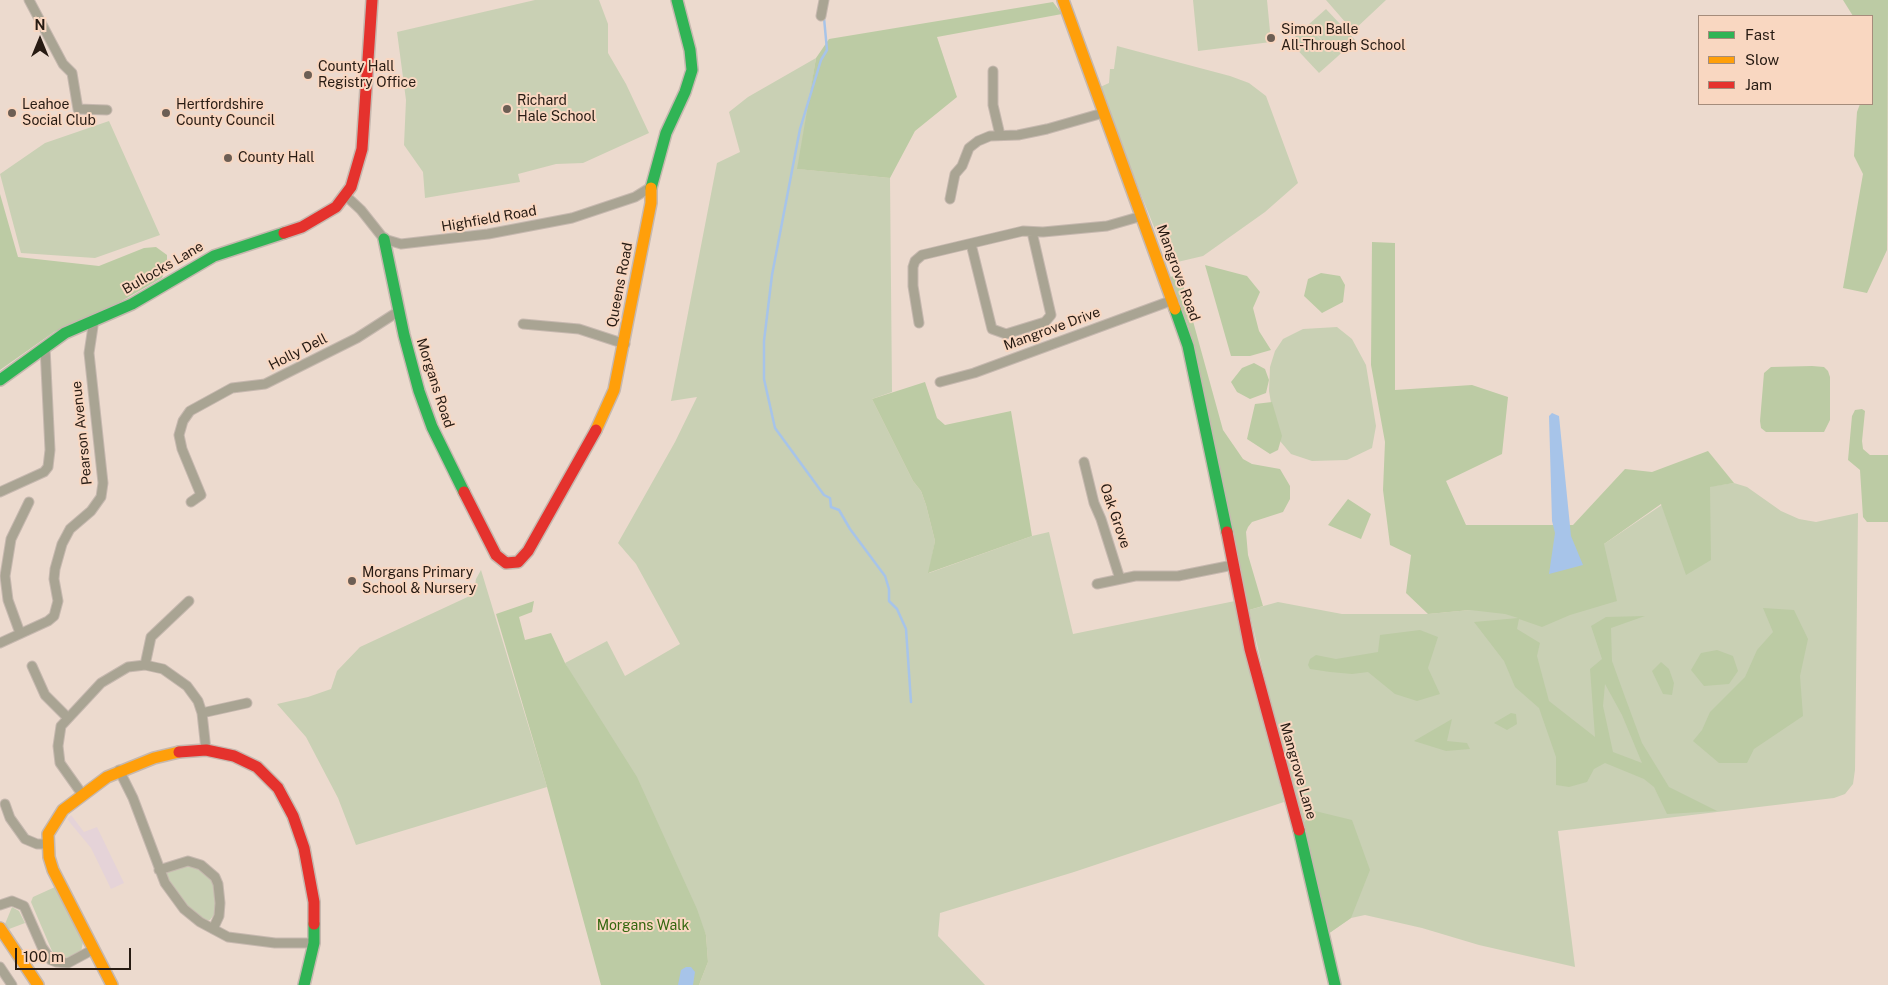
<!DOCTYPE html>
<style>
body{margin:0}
#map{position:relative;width:1888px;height:985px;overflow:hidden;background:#ecdace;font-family:"Public Sans",sans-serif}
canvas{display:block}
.legend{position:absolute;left:1698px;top:15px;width:175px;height:90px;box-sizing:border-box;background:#f9d7c1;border:1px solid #a58c7b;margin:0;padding:6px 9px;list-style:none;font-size:15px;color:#271b13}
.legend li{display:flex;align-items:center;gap:10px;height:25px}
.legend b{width:25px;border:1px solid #a58c7b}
.north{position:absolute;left:15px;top:15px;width:50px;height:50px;-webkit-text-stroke:4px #f9d7c1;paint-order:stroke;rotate:0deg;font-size:14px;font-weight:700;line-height:20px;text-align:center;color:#271b13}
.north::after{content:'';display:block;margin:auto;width:18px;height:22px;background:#271b13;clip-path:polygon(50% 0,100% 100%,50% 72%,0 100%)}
.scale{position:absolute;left:15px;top:948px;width:116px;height:22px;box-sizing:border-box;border:2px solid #271b13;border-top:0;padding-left:6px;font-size:15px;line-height:18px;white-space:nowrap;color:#271b13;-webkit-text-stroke:4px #f9d7c1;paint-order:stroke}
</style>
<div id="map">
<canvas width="1888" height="985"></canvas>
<ul class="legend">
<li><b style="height:6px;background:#30b455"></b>Fast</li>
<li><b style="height:6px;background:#ff9f0a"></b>Slow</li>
<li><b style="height:6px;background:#e5322d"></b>Jam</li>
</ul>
<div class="north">N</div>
<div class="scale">100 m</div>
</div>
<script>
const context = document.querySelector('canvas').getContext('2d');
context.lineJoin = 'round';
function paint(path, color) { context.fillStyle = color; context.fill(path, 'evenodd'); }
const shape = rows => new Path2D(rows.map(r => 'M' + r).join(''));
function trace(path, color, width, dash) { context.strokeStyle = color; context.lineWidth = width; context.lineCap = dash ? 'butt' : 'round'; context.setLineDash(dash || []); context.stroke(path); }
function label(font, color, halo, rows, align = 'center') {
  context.font = font + ' "Public Sans",sans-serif'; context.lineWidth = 4; context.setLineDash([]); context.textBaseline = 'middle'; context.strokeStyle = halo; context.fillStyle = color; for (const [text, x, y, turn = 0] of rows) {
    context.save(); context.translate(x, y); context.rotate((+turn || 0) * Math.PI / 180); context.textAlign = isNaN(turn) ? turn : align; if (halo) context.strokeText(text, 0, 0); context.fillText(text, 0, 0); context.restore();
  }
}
paint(shape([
 [71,815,84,832,97,827,124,883,111,889,91,848,67,819]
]), '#e5d3d8');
paint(shape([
 [535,0,599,0,608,24,608,53,626,84,649,133,583,163,556,164,518,174,520,182,425,198,423,172,404,145,406,100,397,32],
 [1193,0,1267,0,1271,42,1198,51],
 [1326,0,1386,0,1353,31],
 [1326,9,1355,40,1337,57,1308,25],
 [1307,25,1337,57,1319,73,1290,42],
 [1117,46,1230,76,1249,83,1266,96,1298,183,1265,212,1203,256,1169,264,1098,88,1109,83,1110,69,1114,69],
 [816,58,798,169,890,178,892,392,872,399,913,481,921,491,926,505,935,541,929,573,1032,536,1049,532,1073,634,1235,601,1284,802,1074,872,940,913,938,936,985,985,699,985,708,962,706,935,565,663,607,641,625,676,680,644,636,564,618,543,675,442,697,397,671,401,717,163,740,152,729,112,748,97],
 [109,121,160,235,95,258,21,253,0,174,45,143],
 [1337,327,1352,339,1366,365,1376,426,1372,448,1347,460,1312,461,1291,454,1280,441,1274,421,1269,391,1270,367,1275,351,1283,339,1303,329],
 [1734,483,1747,487,1781,511,1799,519,1816,522,1858,513,1855,770,1853,784,1845,794,1834,798,1558,831,1575,967,1479,945,1422,928,1365,915,1351,918,1325,936,1249,610,1278,602,1342,614,1428,614,1470,610,1604,544,1675,496,1706,487],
 [481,570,547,787,356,845,338,798,306,737,277,704,308,697,331,689,337,671,360,647,474,594,476,579],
 [193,864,213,879,217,911,210,920,206,921,190,909,176,893,166,876,168,870],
 [55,887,83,942,81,952,72,957,59,957,52,951,31,902,33,897],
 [12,907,19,911,25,923,9,929,5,924]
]), '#c9d0b4');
paint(shape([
 [1843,0,1888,0,1887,250,1867,293,1843,288,1863,174,1854,156,1857,112,1860,104,1872,104,1872,16,1853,16],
 [1053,2,1062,14,937,37,957,97,915,131,890,178,797,169,816,58,829,39],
 [0,194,18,257,99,266,144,248,156,247,167,255,167,265,162,278,111,307,54,332,0,370],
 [1372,242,1395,243,1395,390,1472,385,1508,397,1502,454,1446,481,1466,525,1573,525,1625,469,1652,472,1708,451,1734,483,1710,487,1711,560,1686,575,1661,504,1604,544,1617,601,1570,615,1542,627,1519,619,1517,629,1540,643,1537,656,1549,701,1595,737,1590,669,1602,659,1591,626,1606,617,1645,616,1611,628,1612,661,1625,697,1642,743,1669,787,1717,811,1667,814,1654,787,1644,779,1605,763,1594,769,1587,782,1569,787,1556,785,1556,757,1539,708,1515,687,1504,661,1474,622,1518,618,1505,614,1470,610,1428,614,1406,593,1411,555,1390,545,1383,490,1385,442,1371,365],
 [1605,684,1622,715,1642,763,1613,752,1603,706],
 [1205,265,1247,276,1260,292,1253,308,1259,331,1271,350,1250,356,1231,356],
 [1321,273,1340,276,1345,285,1343,302,1322,313,1304,296,1308,279],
 [1180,274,1223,430,1243,459,1252,464,1280,469,1290,486,1290,499,1283,512,1252,522,1248,527,1246,532,1248,555,1263,606,1249,610,1188,325,1167,278],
 [1254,363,1265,369,1269,380,1266,393,1250,399,1237,392,1231,382,1242,368],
 [1812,366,1824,367,1828,371,1830,377,1830,420,1824,432,1766,432,1761,428,1760,421,1764,373,1771,367],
 [925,382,937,418,945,425,1011,411,1032,536,928,573,935,541,926,505,921,491,913,481,872,399],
 [1272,402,1282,436,1278,450,1270,454,1247,439,1255,404],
 [1862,409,1865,411,1862,441,1863,449,1870,455,1888,455,1888,522,1867,522,1863,517,1860,470,1848,460,1852,416,1855,410],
 [1348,499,1371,514,1361,539,1328,525],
 [534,601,532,612,519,617,525,640,551,633,565,663,637,777,697,909,706,935,708,962,699,985,601,985,547,787,496,614],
 [1763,608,1794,610,1808,639,1800,676,1803,716,1754,749,1747,763,1719,763,1693,741,1702,730,1710,712,1745,677,1757,650,1773,632],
 [1420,630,1438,637,1428,668,1440,694,1417,701,1395,694,1368,672,1352,674,1330,672,1310,669,1308,665,1310,659,1316,655,1336,659,1378,652,1380,635],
 [1717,650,1733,656,1738,671,1729,684,1704,686,1691,670,1701,653],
 [1661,662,1669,669,1674,683,1672,695,1663,694,1652,671],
 [1511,713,1516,714,1517,724,1507,730,1494,723],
 [1452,719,1447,741,1467,743,1470,749,1446,751,1414,741],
 [1315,811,1352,820,1370,870,1351,918,1328,934,1299,828]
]), '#bccba4');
paint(shape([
 [1552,413,1559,416,1571,536,1583,565,1549,574,1555,533,1552,521,1549,416],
 [686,967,691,967,695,972,693,985,678,985,681,970]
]), '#a7c4e9');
trace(shape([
 [824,18,827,50,821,60,800,129,772,275,764,341,764,379,775,428,824,495,830,498,831,507,839,510,850,529,885,576,889,589,889,601,897,609,906,629,911,702]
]), '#a7c4e9', 2.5);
const street = shape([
 [29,0,63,64,72,73,78,109,107,110],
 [821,16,824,0],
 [993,71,993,105,1000,135],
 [345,195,361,210,384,239,401,244,488,234,572,218,635,197,651,187],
 [950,199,955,174,962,166,969,148,978,141,990,136,1018,135,1047,129,1103,113],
 [971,244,992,329,1006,334,1045,322,1051,315,1032,232],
 [919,323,913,286,913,267,915,261,922,255,1023,231,1043,232,1107,226,1142,216],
 [523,324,579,329,625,344],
 [940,382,974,373,1173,300],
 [1084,462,1094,503,1101,519,1120,579],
 [0,492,44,472,48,467,50,450,45,347],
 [191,502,201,495,182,449,179,435,183,421,190,411,232,388,265,384,357,338,399,311],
 [1097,584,1135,576,1178,576,1233,565],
 [20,633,8,600,5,576,11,539,29,502],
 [0,643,48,621,54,616,58,601,54,579,55,569,62,544,70,529,91,511,101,497,103,483,89,353,94,320],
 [145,665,151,637,189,601],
 [32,666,45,695,67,717],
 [202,713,247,703],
 [119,770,133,798,165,883,184,909,200,922,228,937,275,943,314,943],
 [82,794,60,763,58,746,61,726,101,683,128,667,145,665,163,669,187,686,198,701,202,713,206,750],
 [5,804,10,818,25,839,37,844,47,844],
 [159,870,188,861,201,865,215,877,218,884,220,903,219,916,213,929],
 [0,905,12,901,24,906,42,947,51,960,56,962,68,963,94,949],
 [0,967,12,985]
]);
const fast = shape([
 [651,188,666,133,685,92,692,70,690,50,677,0],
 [384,239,404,335,419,391,432,427,464,492],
 [1175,309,1188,346,1227,532],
 [0,380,65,333,132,304,214,256,284,233],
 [1299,830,1335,985],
 [304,985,314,943,314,924]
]);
const slow = shape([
 [1063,0,1175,309],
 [596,430,614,390,651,203,651,188],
 [0,928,38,985],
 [112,985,53,870,49,857,48,834,63,810,107,777,154,758,179,752]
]);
const jam = shape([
 [284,233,302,227,336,207,351,187,362,149,372,0],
 [464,492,496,555,506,563,518,562,528,551,596,430],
 [1227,532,1250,649,1299,830],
 [179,752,206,750,234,756,257,767,278,788,293,816,304,848,314,902,314,924]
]);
trace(street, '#c6b8af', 11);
trace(fast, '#c6b8af', 14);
trace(slow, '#c6b8af', 14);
trace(jam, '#c6b8af', 14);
trace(street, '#a9a493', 9);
trace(fast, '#30b455', 11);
trace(slow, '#ff9f0a', 11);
trace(jam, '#e5322d', 11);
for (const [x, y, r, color] of [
 [1271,38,5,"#6c5e54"],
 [308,75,5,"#6c5e54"],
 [507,109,5,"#6c5e54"],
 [12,113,5,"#6c5e54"],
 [166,113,5,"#6c5e54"],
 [228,158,5,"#6c5e54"],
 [352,581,5,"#6c5e54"]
]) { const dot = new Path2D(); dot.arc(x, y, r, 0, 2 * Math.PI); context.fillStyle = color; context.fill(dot); trace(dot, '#f9d7c1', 2); }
label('14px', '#271b13', '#f9d7c1', [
 ["Simon Balle",1281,30],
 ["All-Through School",1281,46],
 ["County Hall",318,67],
 ["Registry Office",318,83],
 ["Richard",517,101],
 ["Hale School",517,117],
 ["Leahoe",22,105],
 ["Social Club",22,121],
 ["Hertfordshire",176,105],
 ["County Council",176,121],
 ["County Hall",238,158],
 ["Morgans Primary",362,573],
 ["School & Nursery",362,589]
], 'left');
label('14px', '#271b13', '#f9d7c1', [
 ["Highfield Road",489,219,-10],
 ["Bullocks Lane",163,268,-30],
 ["Mangrove Road",1178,273,70],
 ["Queens Road",620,285,-79],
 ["Mangrove Drive",1052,329,-20],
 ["Holly Dell",298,352,-27],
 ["Morgans Road",435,383,72],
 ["Pearson Avenue",82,433,-96],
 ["Oak Grove",1115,516,71],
 ["Mangrove Lane",1298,771,74]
]);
label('14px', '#34670f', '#f9d7c1', [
 ["Morgans Walk",643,926]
]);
</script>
